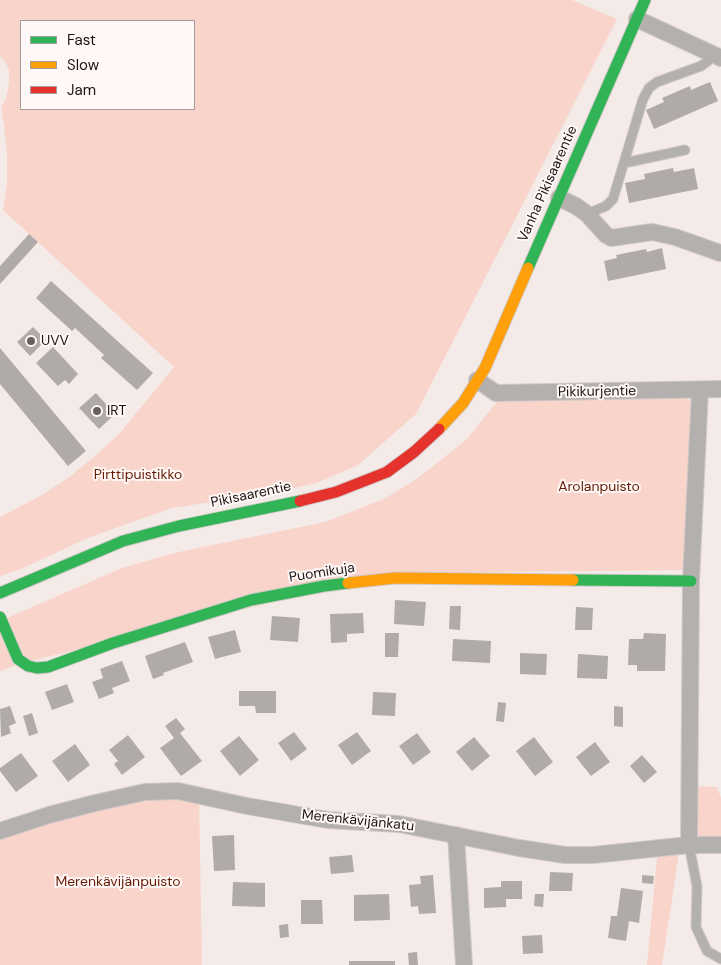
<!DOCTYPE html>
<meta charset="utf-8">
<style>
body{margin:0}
#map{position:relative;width:721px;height:965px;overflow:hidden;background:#f4ebe9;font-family:"DM Sans",sans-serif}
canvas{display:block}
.legend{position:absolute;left:20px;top:20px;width:175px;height:90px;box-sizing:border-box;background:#fff8f6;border:1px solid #a39d9b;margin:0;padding:6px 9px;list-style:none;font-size:15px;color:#1a1413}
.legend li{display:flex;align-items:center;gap:10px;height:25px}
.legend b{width:25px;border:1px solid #a39d9b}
</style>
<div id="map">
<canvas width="721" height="965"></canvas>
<ul class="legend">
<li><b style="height:6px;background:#30b455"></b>Fast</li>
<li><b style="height:6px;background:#ff9f0a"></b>Slow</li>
<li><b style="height:6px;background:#e5322d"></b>Jam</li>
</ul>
</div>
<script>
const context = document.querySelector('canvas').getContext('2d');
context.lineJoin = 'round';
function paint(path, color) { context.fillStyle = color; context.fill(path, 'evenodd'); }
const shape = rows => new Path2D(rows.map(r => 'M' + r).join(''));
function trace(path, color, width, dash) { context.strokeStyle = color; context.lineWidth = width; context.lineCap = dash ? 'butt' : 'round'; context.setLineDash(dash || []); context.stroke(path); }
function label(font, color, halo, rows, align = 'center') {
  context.font = font + ' "DM Sans",sans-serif'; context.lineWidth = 4; context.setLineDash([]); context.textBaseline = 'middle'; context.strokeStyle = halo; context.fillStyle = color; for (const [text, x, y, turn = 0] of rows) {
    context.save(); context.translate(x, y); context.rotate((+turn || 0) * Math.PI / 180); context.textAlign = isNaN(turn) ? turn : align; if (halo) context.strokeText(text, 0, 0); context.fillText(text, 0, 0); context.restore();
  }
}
paint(shape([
 [0,0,572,0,617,19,416,414,358,465,317,483,271,493,172,508,90,537,19,570,0,576,0,517,42,495,68,478,95,456,120,433,174,367,3,210,7,185,7,152,4,125,1,108,6,98,9,83,9,70,6,63,0,56],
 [21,21,194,21,194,109,21,109],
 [675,395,686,397,691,402,686,570,393,573,22,663,0,671,0,621,122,568,174,553,325,522,384,499,418,478,466,440,497,402],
 [689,786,717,787,721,798,721,836,698,838,689,800],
 [199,796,202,965,0,965,0,831,95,803],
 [680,846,662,965,647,965,658,848]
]), '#f8d4ca');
paint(shape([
 [710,82,718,101,654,129,646,110,664,102,662,98,690,86,691,90],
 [673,168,674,172,694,168,698,189,629,203,625,183,645,179,644,174],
 [29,234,38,242,0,284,0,266],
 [662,248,666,269,608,281,604,261,617,258,616,255,646,249,647,252],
 [51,281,153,373,137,390,101,358,104,355,75,328,72,331,36,298],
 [33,327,46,340,30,356,17,342],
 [53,347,78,374,69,384,65,380,58,386,36,363],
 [0,348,86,451,68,466,0,384],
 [96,393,115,414,99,429,79,408],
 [395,600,426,602,424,626,394,624],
 [450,606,461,606,460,630,449,629],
 [576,607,593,608,592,630,575,630],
 [363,613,364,633,347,634,347,642,331,643,330,614],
 [272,616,300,618,298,642,270,640],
 [235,630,241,652,215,659,208,637],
 [385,633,399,633,398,657,385,657],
 [644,633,666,634,665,671,637,671,637,665,628,665,629,639,643,639],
 [453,639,491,641,490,663,452,661],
 [185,642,193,662,163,673,164,675,153,679,145,656],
 [520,653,547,654,546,675,520,674],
 [578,654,608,656,607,679,577,678],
 [122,661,130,681,112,688,114,693,99,699,92,682,103,678,100,669],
 [67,684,74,702,52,710,45,692],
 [239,691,276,691,276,713,256,713,255,706,239,706],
 [373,692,396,693,395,716,372,715],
 [498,702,506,703,504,722,496,721],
 [10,706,16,723,9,726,11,733,1,737,0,709],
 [614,706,623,707,623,727,614,726],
 [32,713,38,733,29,736,23,716],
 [176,718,185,729,180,733,202,761,181,776,160,748,174,738,165,726],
 [294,732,307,749,291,761,278,743],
 [357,732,371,751,352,765,338,745],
 [417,733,431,752,413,765,399,746],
 [128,735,145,757,122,775,114,764,118,761,109,750],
 [239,736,259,760,240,776,220,751],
 [474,737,490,756,472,771,456,752],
 [534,737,553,762,535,776,516,751],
 [595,742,610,762,591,776,576,757],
 [75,744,90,765,68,782,52,761],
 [21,753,38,776,16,792,0,771,0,768],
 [642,755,657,772,644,783,630,766],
 [234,835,235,870,214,871,212,836],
 [352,855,354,872,331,874,329,857],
 [550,872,573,873,572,891,549,891],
 [433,875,436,913,419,914,418,906,411,907,409,885,421,884,420,876],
 [642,875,654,876,653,884,642,883],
 [501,881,522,881,522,899,506,899,506,907,484,908,484,888,501,887],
 [233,882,265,883,265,907,232,906],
 [621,888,643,891,639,923,629,921,626,941,608,938,611,916,617,916],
 [389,894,390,920,354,921,354,895],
 [535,894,544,894,543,907,534,906],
 [301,900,322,900,323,924,301,924],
 [288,924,289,937,280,938,279,925],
 [542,935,543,953,523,954,522,936],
 [417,952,418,965,409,965,408,953],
 [349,961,395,961,395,965,349,965]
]), '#b0aaa8');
const lane = shape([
 [624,163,685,150],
 [587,214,606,206,613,199,643,99,649,88,657,82,701,66,708,61,711,53],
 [689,845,697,886,696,927,707,951,721,959]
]);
const street = shape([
 [637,19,721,58],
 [559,198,576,206,587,214,606,235,611,238,652,232,675,237,720,253],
 [477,380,496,393,721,389],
 [0,831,49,815,95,803,145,792,178,791,247,806,328,820,399,824,519,848,565,855,593,855,689,845,721,845],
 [456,835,464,965],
 [689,845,691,581,700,390]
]);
const fast = shape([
 [528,268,645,0],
 [573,580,691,581],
 [0,593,123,541,179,526,300,501],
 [0,617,18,659,28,666,37,668,48,667,113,643,251,600,324,586,348,583]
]);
const slow = shape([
 [439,429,463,403,485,368,528,268],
 [348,583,395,578,573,580]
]);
const jam = shape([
 [300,501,336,492,387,472,414,452,439,429]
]);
trace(lane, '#d0c9c8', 11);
trace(street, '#d0c9c8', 18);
trace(fast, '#d0c9c8', 13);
trace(slow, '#d0c9c8', 13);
trace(jam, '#d0c9c8', 13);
trace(lane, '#b3b0ae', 9);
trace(street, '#b3b0ae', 16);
trace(fast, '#30b455', 11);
trace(slow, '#ff9f0a', 11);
trace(jam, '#e5322d', 11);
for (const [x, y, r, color] of [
 [31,341,5,"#665f5e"],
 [97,411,5,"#665f5e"]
]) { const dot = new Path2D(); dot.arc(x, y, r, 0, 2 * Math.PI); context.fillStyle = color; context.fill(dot); trace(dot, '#fff8f6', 2); }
label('14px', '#1a1413', '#fff8f6', [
 ["Vanha Pikisaarentie",548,184,-66],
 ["Pikikurjentie",597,392,-1],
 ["Pikisaarentie",251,495,-12],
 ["Puomikuja",322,573,-9],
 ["Merenkävijänkatu",358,821,6]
]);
label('14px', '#1a1413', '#fff8f6', [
 ["UVV",41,341],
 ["IRT",107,411]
], 'left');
label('14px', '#661b04', '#fff8f6', [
 ["Pirttipuistikko",138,475],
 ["Arolanpuisto",599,487],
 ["Merenkävijänpuisto",118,882]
]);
</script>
